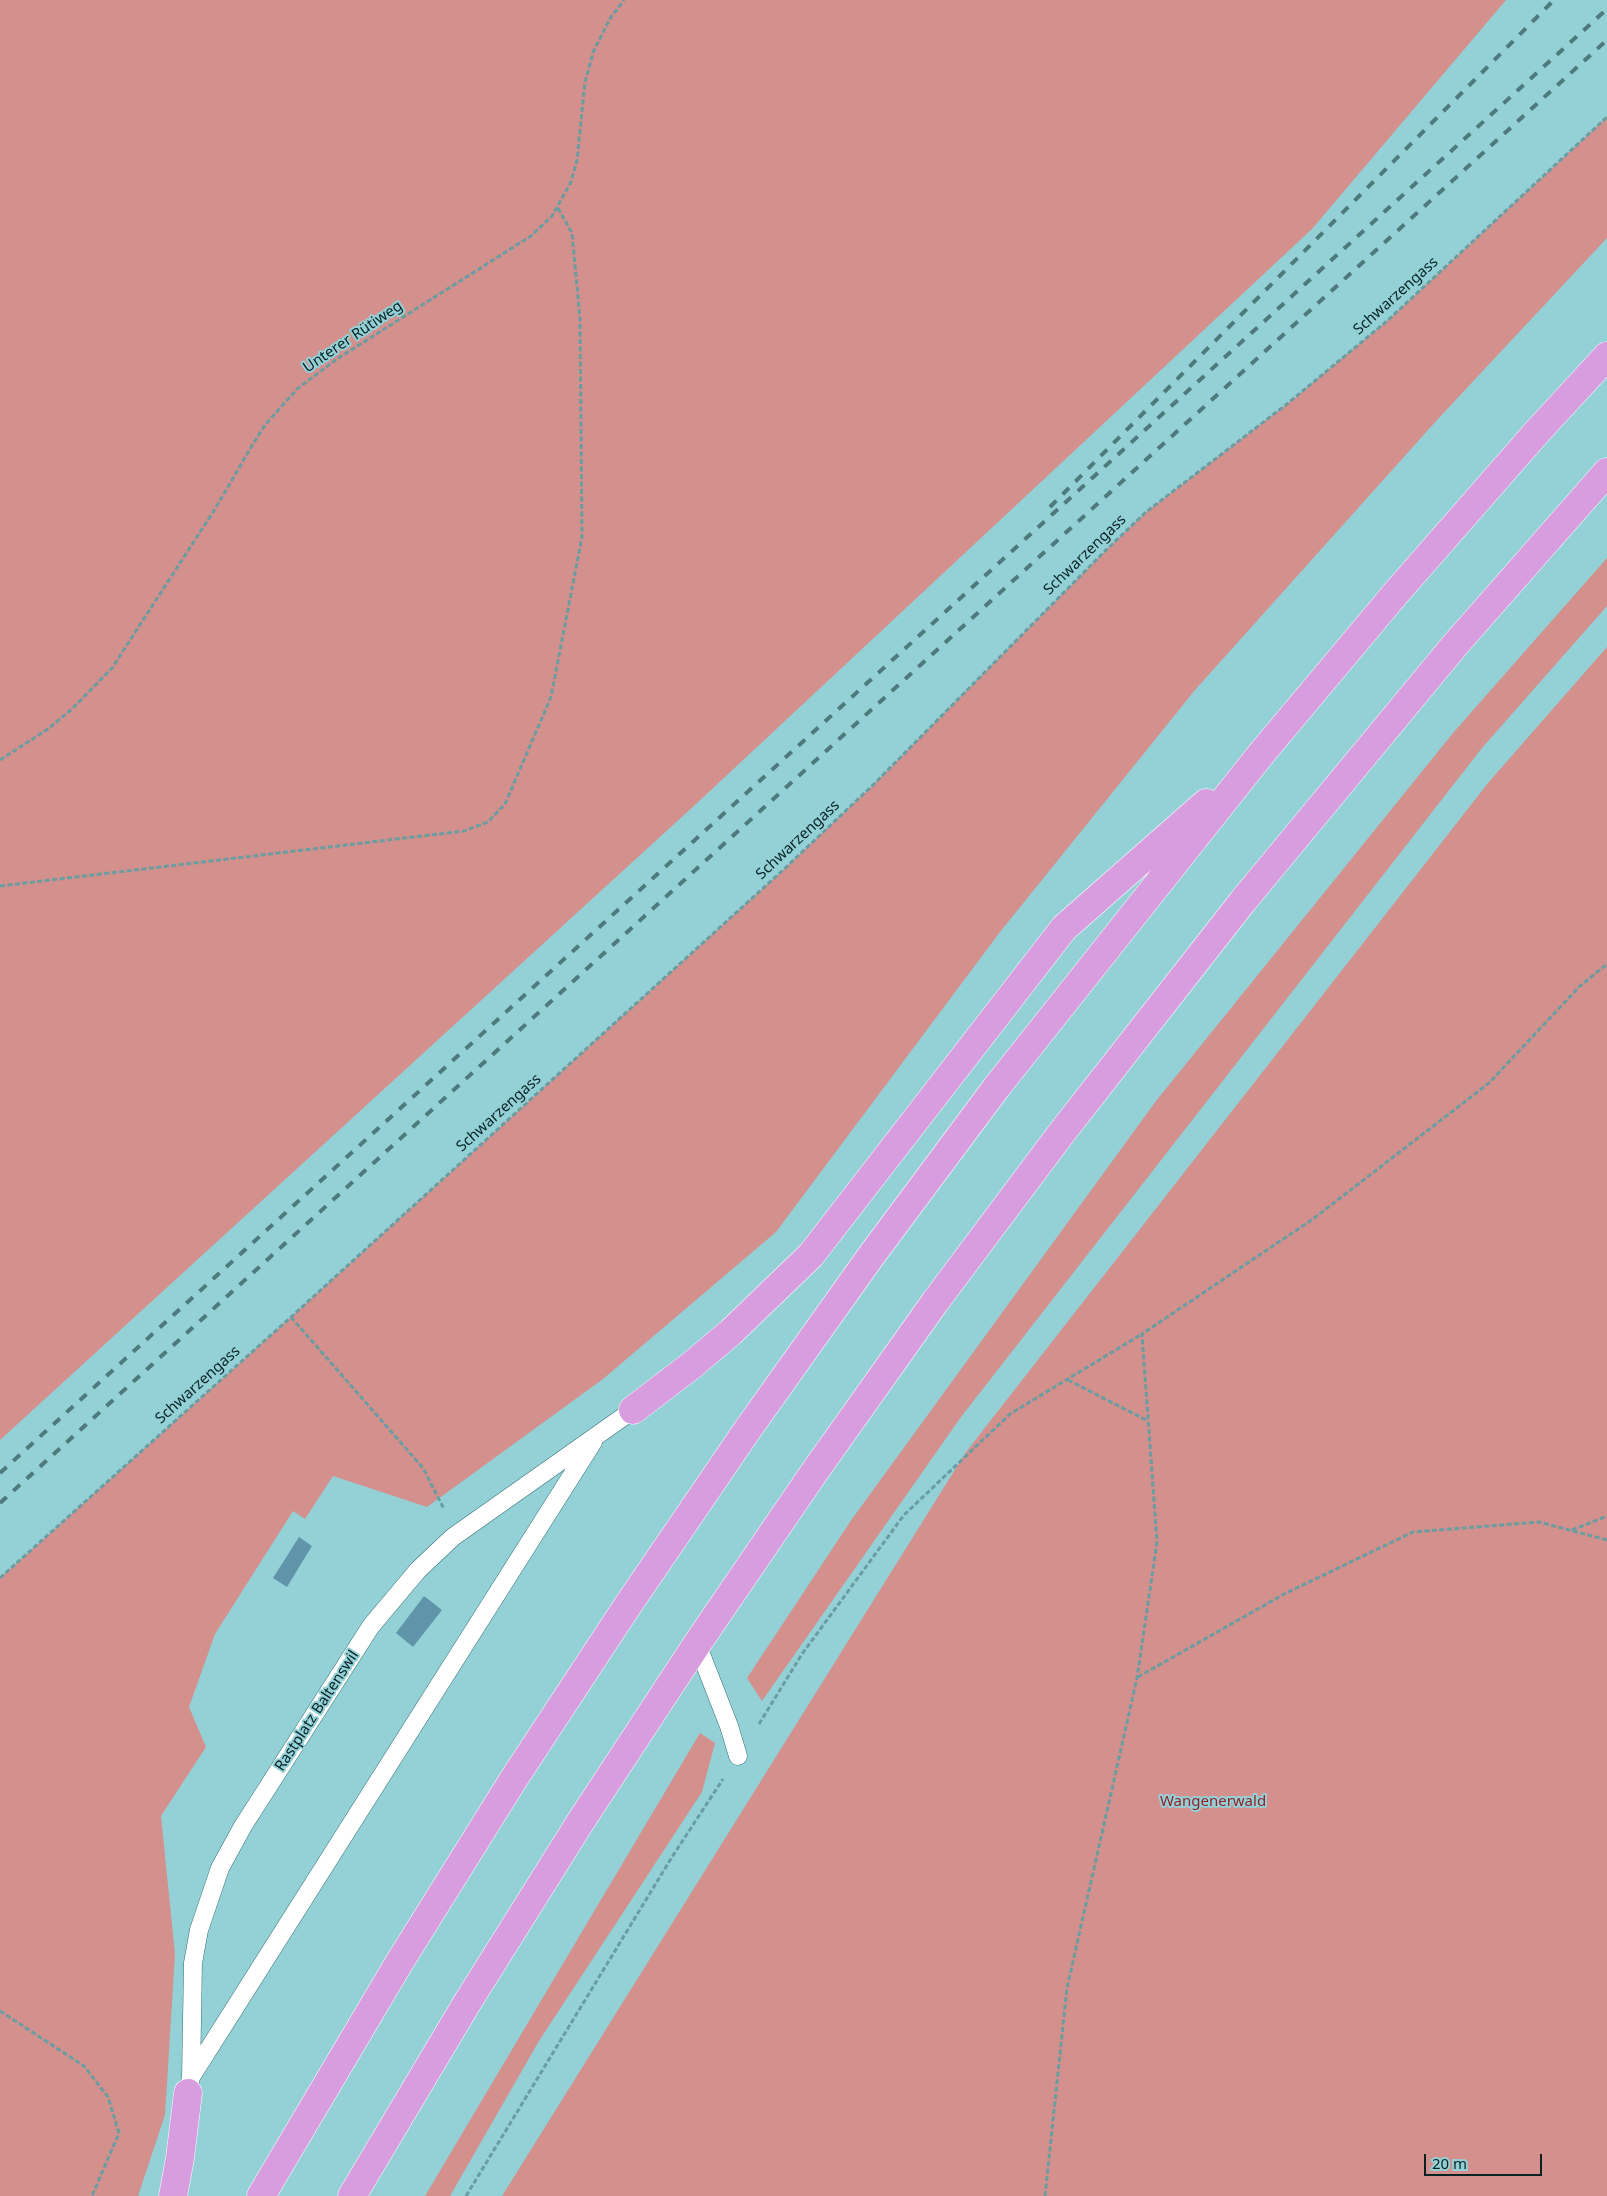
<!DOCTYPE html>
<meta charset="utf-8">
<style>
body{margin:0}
#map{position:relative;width:1607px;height:2196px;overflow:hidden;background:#93d1d7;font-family:"Noto Sans",sans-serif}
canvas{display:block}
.scale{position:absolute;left:1424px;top:2154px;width:118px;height:22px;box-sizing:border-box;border:2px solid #092325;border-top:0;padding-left:6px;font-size:15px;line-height:18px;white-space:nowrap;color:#092325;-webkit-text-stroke:4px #93d1d7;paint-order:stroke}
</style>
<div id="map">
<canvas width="1607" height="2196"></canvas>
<div class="scale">20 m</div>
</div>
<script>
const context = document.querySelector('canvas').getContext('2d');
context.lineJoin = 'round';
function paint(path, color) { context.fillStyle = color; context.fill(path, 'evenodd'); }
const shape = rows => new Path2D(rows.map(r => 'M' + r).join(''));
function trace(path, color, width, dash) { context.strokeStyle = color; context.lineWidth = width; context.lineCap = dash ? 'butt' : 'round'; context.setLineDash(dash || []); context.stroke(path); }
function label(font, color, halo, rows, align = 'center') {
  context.font = font + ' "Noto Sans",sans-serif'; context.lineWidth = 4; context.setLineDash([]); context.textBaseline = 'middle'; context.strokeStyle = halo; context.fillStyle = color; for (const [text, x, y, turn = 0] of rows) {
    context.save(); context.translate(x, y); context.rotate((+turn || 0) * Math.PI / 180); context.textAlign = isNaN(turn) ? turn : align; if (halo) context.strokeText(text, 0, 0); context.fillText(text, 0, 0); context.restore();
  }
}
paint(shape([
 [0,0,1506,0,1312,229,696,804,0,1440],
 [1607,117,1607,238,1437,420,1195,690,1000,932,776,1232,603,1379,427,1507,333,1476,305,1519,293,1511,215,1634,189,1707,206,1747,161,1816,175,1954,165,2115,138,2196,0,2196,0,1578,291,1317,782,871,873,785,1107,549,1146,512,1287,404,1387,321],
 [1607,558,1607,606,1482,748,961,1417,762,1701,747,1678,852,1519,1156,1101,1453,733],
 [1607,647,1607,2196,502,2196,966,1452,1488,783],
 [700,1733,715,1743,702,1792,539,2041,450,2196,425,2196]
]), '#d4908c');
paint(shape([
 [299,1537,312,1546,287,1587,273,1578],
 [424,1596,442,1610,413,1647,396,1633]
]), '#6095a9');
const service = shape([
 [697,1644,729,1726,738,1756],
 [191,2077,593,1442],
 [188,2093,191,2077,193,1963,199,1930,220,1868,243,1826,371,1626,418,1570,453,1537,633,1410]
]);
const motorway = shape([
 [633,1410,692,1365,731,1332,811,1255,1064,928,1206,803],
 [173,2196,180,2158,188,2093],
 [261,2196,399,1963,515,1777,626,1608,748,1429,871,1256,996,1088,1261,754,1396,593,1537,432,1607,356],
 [352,2196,467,2003,581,1821,697,1644,813,1474,935,1302,1060,1135,1243,901,1455,645,1607,472]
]);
trace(service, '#347176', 19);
trace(motorway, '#fff', 29);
trace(shape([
 [0,760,48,729,72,709,112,668,215,509,253,444,265,425,297,389,337,359,531,236,552,216,571,182,577,160,585,82,594,50,611,17,624,0],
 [0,886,464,831,488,822,505,804,551,697,582,537,580,319,572,233,558,208],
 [291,1317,423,1468,444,1509],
 [1068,1380,1148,1421],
 [1572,1530,1607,1516],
 [0,1578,291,1317,782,871,873,785,1107,549,1146,512,1287,404,1387,321,1607,117],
 [1138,1677,1284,1594,1413,1532,1539,1522,1607,1540],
 [759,1724,802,1654,904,1515,1010,1414,1142,1334],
 [0,2011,84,2066,108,2097,119,2133,92,2196],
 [466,2196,672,1857,723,1779],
 [1045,2196,1067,1988,1137,1678,1157,1542,1142,1334,1313,1219,1489,1083,1580,986,1607,964]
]), '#699da1', 3, [5, 2.5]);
trace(service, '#fff', 18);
trace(motorway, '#d89dde', 28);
trace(shape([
 [1050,507,1554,0],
 [0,1473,1607,9],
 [0,1503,1607,40]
]), '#4e7a7e', 4, [9, 9]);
label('15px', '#092325', '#93d1d7', [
 ["Schwarzengass",1396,296,-42],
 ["Unterer Rütiweg",353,337,-34],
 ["Schwarzengass",1085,555,-44],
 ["Schwarzengass",798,840,-43],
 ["Schwarzengass",499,1113,-42],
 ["Schwarzengass",198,1385,-42],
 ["Rastplatz Baltenswil",317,1711,-57]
]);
label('15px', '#942127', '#93d1d7', [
 ["Wangenerwald",1213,1802]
]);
</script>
